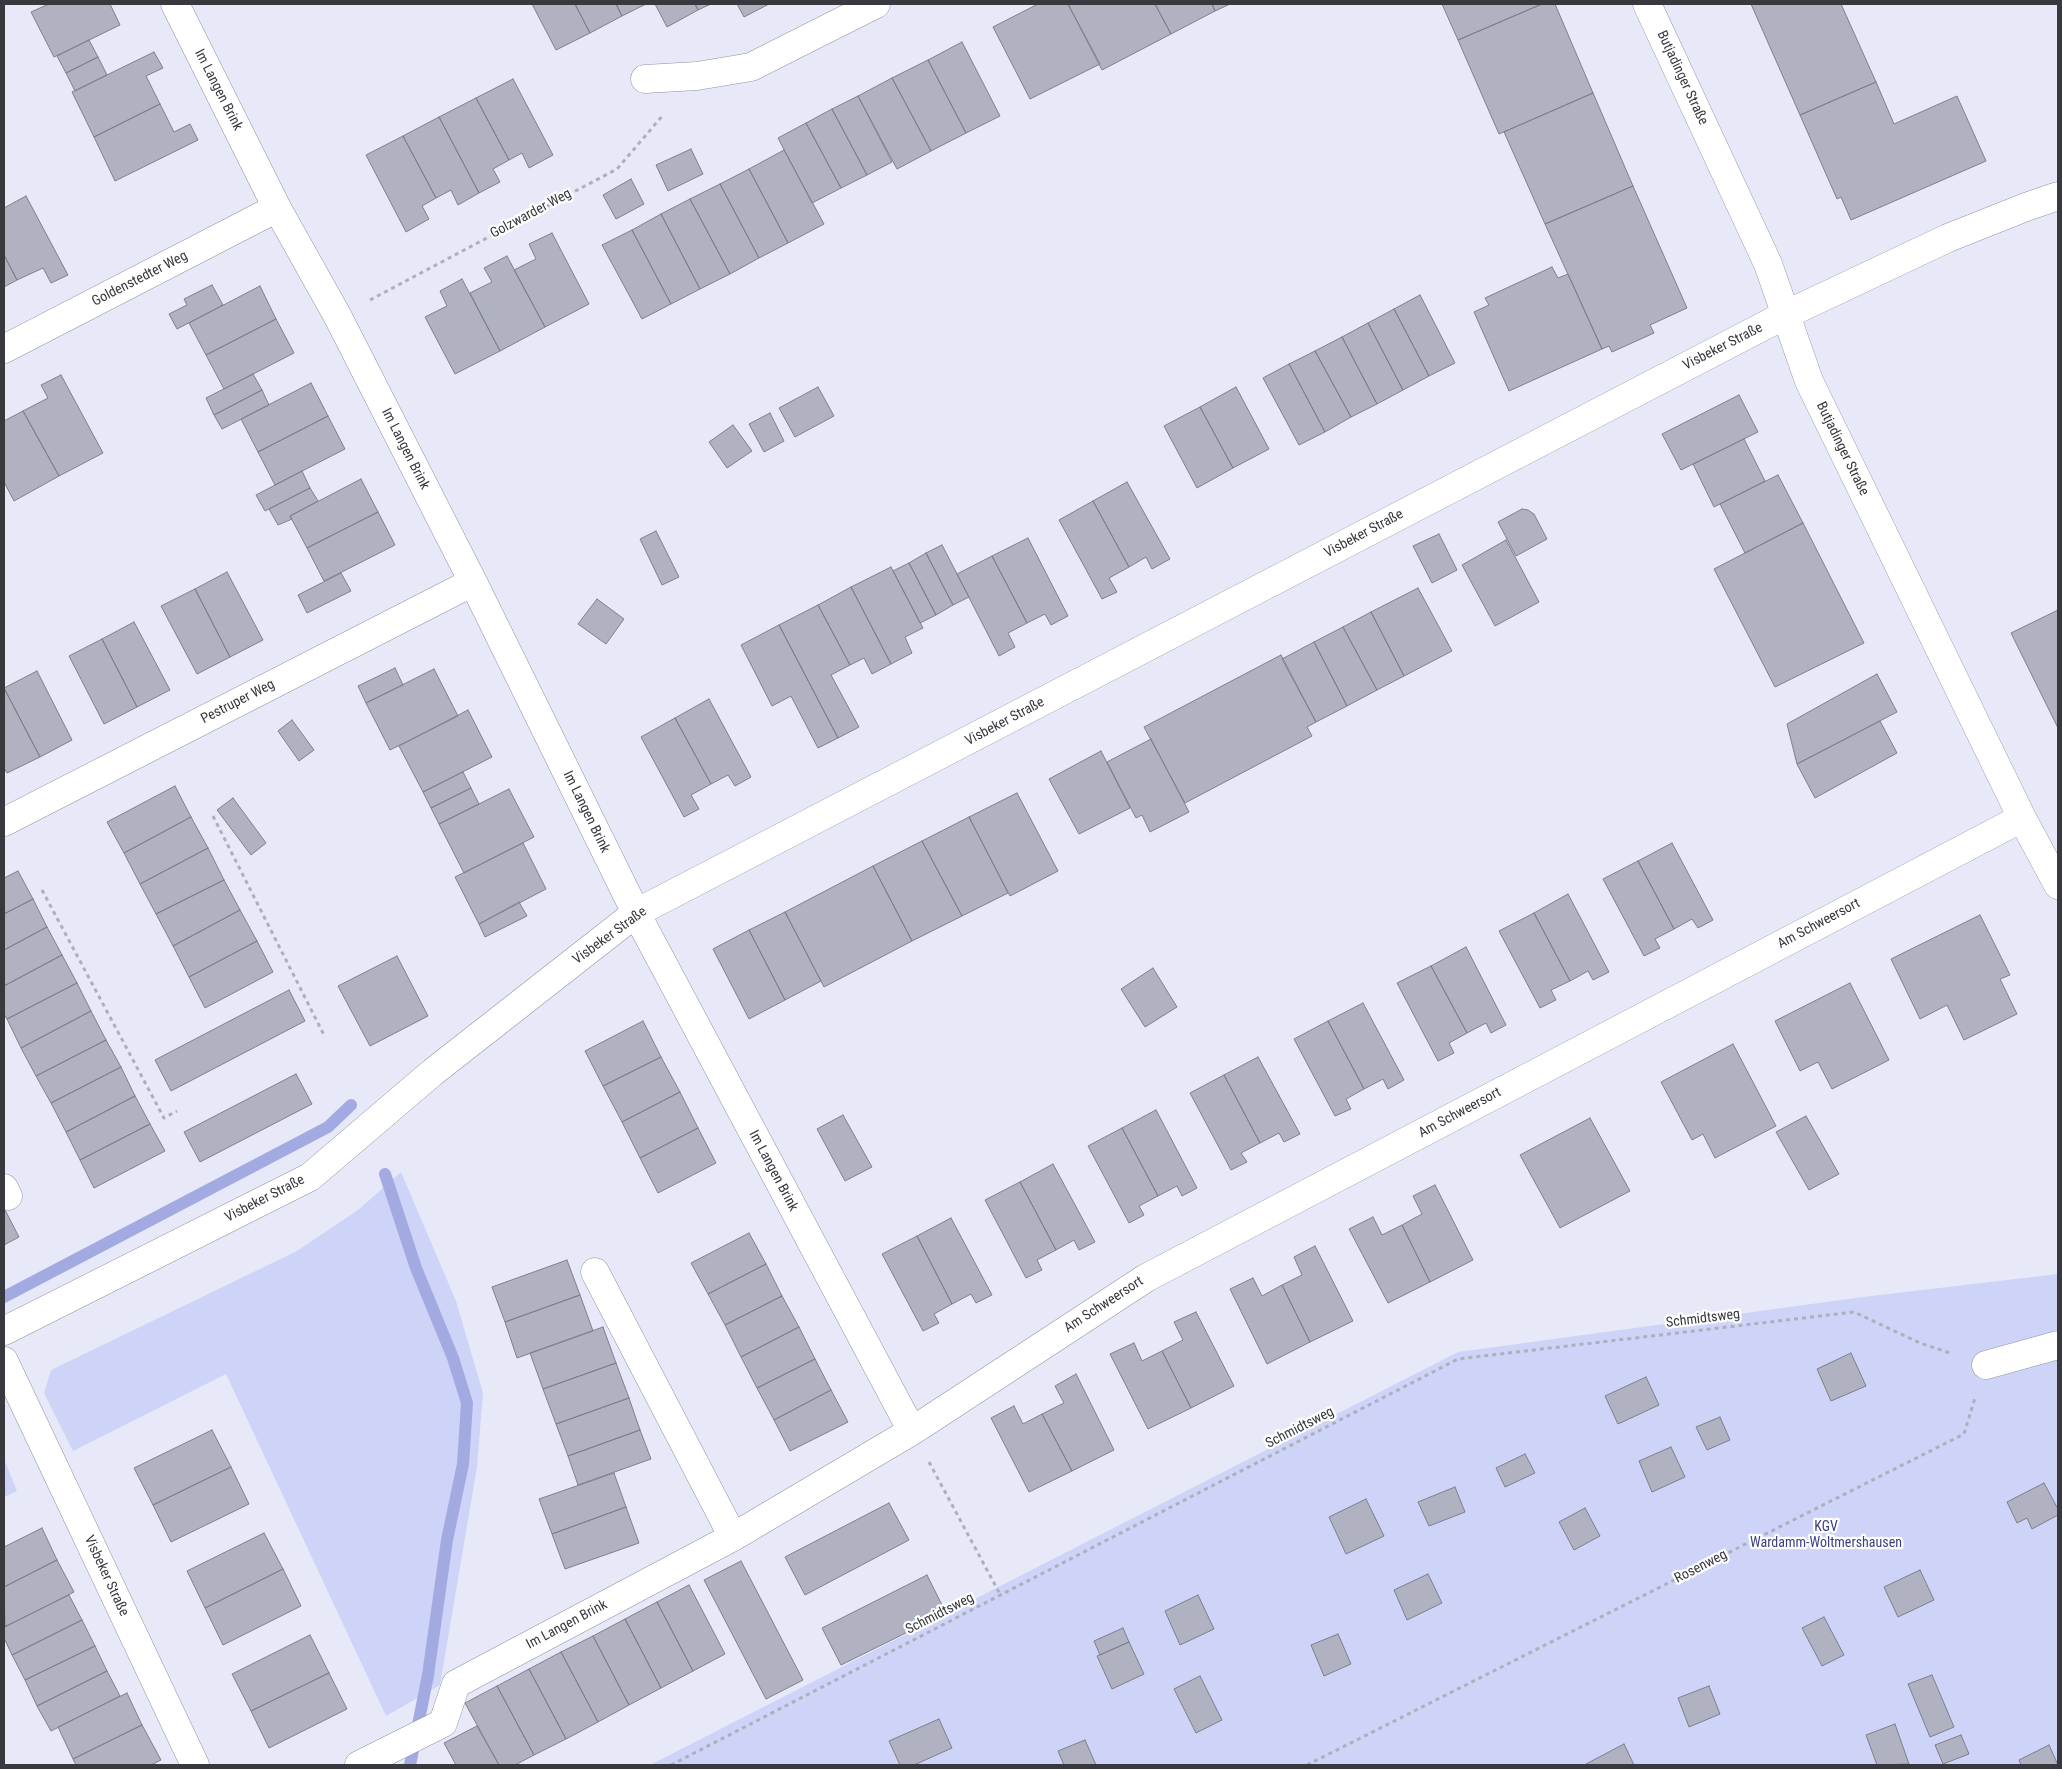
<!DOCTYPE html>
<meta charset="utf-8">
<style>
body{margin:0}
#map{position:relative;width:2062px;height:1769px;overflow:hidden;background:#e7e9f9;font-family:"Roboto Condensed",sans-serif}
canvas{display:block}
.frame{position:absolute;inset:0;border:5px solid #38393f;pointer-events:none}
</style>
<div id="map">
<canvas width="2062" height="1769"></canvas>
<div class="frame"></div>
</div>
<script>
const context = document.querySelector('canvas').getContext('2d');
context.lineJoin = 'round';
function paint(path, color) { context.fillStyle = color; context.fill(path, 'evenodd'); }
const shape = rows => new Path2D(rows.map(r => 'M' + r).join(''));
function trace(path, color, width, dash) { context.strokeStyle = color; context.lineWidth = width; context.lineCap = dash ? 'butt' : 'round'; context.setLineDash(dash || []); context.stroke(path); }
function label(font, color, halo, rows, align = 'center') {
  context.font = font + ' "Roboto Condensed",sans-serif'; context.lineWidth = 4.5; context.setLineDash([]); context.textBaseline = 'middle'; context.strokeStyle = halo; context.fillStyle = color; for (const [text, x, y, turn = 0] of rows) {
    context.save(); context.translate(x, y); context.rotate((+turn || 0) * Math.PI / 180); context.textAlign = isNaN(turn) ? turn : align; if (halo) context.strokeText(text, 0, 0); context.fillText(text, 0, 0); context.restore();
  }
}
paint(shape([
 [401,1172,456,1301,483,1393,477,1467,440,1685,386,1716,226,1374,73,1451,44,1393,51,1370,297,1251,358,1210],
 [2058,1274,2058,1765,650,1765,1458,1352,1863,1297],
 [4,1459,17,1491,4,1497]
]), '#ced4f7');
trace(shape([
 [385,1174,416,1268,453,1358,467,1403,463,1464,447,1540,428,1675,410,1765],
 [4,1297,328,1127,351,1105]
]), '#a3aae1', 12);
const building = shape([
 [49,4,110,4,120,25,54,57,31,12,49,4],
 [532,4,575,4,590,33,556,50,532,4],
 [575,4,616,4,622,16,590,33,575,4],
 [616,4,646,4,622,16,616,4],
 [655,4,695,4,698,10,667,27,655,4],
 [695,4,711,4,698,10,695,4],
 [737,4,769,4,744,17,737,4],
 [1038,4,1068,4,1100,64,1030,99,993,27,1038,4],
 [1068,4,1155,4,1171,34,1102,70,1068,4],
 [1155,4,1212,4,1215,11,1171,34,1155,4],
 [1212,4,1230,4,1215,11,1212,4],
 [1442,4,1542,4,1458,40,1442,4],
 [1542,4,1555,4,1593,93,1499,134,1458,40,1542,4],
 [1751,4,1841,4,1876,82,1800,115,1751,4],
 [89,40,98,57,66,73,57,56,89,40],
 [962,42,1000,116,966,133,928,60,962,42],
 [154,52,163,68,146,76,160,104,94,137,72,92,154,52],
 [98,57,107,75,75,91,66,73,98,57],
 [928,60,966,133,931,151,892,78,928,60],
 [892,78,931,151,897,169,858,96,892,78],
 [513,79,553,155,529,168,522,153,509,160,476,98,513,79],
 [1876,82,1894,124,1957,96,1986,161,1851,220,1841,197,1837,199,1800,115,1876,82],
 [1593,93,1633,186,1545,224,1504,132,1593,93],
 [858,96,892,162,867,175,832,109,858,96],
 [476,98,509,160,493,169,500,182,479,193,439,117,476,98],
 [160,104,174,132,190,124,198,140,115,181,94,137,160,104],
 [832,109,867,175,841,188,806,123,832,109],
 [439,117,479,193,458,205,451,190,436,198,403,136,439,117],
 [806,123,841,188,812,203,778,138,806,123],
 [403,136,436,198,422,206,429,219,406,232,366,155,403,136],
 [691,149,703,174,668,191,656,165,691,149],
 [784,150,824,224,788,243,749,169,784,150],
 [749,169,788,243,759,258,720,184,749,169],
 [631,179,644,204,616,219,603,195,631,179],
 [720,184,759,258,730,274,690,199,720,184],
 [1633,186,1687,308,1650,325,1654,333,1612,352,1609,346,1602,349,1545,224,1633,186],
 [26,196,68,275,51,283,43,268,17,280,4,255,4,208,26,196],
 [690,199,730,274,700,289,661,214,690,199],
 [661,214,700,289,671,304,632,230,661,214],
 [632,230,671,304,642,319,602,245,632,230],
 [552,233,589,304,545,327,514,270,536,259,529,244,552,233],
 [4,255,17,280,4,287,4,255],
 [507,256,545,327,500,351,470,293,492,282,484,268,507,256],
 [1552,267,1558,278,1568,274,1602,349,1509,391,1474,312,1489,305,1485,298,1552,267],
 [462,279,500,351,455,374,425,317,447,306,440,291,462,279],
 [212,285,223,305,177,329,169,314,187,305,184,299,212,285],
 [260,286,276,319,206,355,189,323,260,286],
 [1420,295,1455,363,1429,376,1394,309,1420,295],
 [1394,309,1429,376,1403,390,1368,323,1394,309],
 [276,319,294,353,224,389,206,355,276,319],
 [1368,323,1403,390,1377,404,1342,337,1368,323],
 [1342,337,1377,404,1351,417,1315,351,1342,337],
 [1315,351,1351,417,1325,432,1289,364,1315,351],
 [1289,364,1325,432,1299,445,1263,378,1289,364],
 [253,374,262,390,214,415,206,398,253,374],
 [61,375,103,453,59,476,23,411,48,398,41,385,61,375],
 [311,383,328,416,258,452,241,419,311,383],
 [818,387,834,416,795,437,779,408,818,387],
 [1236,387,1269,449,1233,468,1200,407,1236,387],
 [262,390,269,405,222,429,214,415,262,390],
 [1739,395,1758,432,1681,470,1662,434,1739,395],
 [1200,407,1233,468,1197,488,1164,426,1200,407],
 [23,411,59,476,14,501,4,482,4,421,23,411],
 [770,413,784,441,764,452,749,424,770,413],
 [328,416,345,449,275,485,258,452,328,416],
 [733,425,752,451,727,468,709,442,733,425],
 [1744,439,1765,481,1714,507,1693,464,1744,439],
 [302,471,310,488,265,511,256,495,302,471],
 [1778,475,1803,523,1745,553,1720,504,1778,475],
 [361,479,378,512,307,548,290,516,361,479],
 [1127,482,1170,559,1152,569,1146,557,1129,567,1093,501,1127,482],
 [310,488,318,501,290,516,292,519,278,525,269,509,310,488],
 [1093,501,1129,567,1109,578,1117,592,1102,599,1059,520,1093,501],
 [1522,509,1528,510,1534,514,1547,539,1516,556,1498,522,1522,509],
 [378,512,395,545,324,581,307,548,378,512],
 [1803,523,1864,643,1775,687,1714,569,1803,523],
 [656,531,679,577,662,585,640,539,656,531],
 [1439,534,1457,570,1432,583,1413,546,1439,534],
 [1028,538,1068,616,1051,625,1045,614,1027,623,992,556,1028,538],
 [1506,540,1539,602,1495,626,1462,565,1506,540],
 [942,545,969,597,953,605,926,553,942,545],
 [926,553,953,605,936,615,909,563,926,553],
 [992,556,1027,623,1008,633,1015,647,999,656,957,574,992,556],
 [909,563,936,615,920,623,893,571,909,563],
 [891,567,923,628,905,637,912,653,891,664,851,587,891,567],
 [227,572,263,640,230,657,195,589,227,572],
 [341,573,351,591,307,613,298,595,341,573],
 [851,587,891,664,872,674,864,658,850,665,818,605,851,587],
 [1418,588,1452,651,1404,676,1371,612,1418,588],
 [195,589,230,657,197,674,161,606,195,589],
 [597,599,624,619,606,644,578,624,597,599],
 [818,605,850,665,831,675,859,727,838,738,779,625,818,605],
 [2058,610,2058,728,2011,633,2058,610],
 [1371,612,1404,676,1377,690,1343,627,1371,612],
 [134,622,170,690,137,707,102,639,134,622],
 [779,625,838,738,818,748,791,696,772,706,741,645,779,625],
 [1343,627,1377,690,1347,706,1314,642,1343,627],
 [102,639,137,707,104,724,69,656,102,639],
 [1314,642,1347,706,1316,722,1282,659,1314,642],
 [1281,655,1316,722,1307,727,1312,736,1185,803,1144,727,1281,655],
 [395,668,403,685,366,703,358,686,395,668],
 [434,669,458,716,390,750,366,703,434,669],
 [37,671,72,740,40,757,4,688,37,671],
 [1877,674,1897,712,1797,764,1787,724,1877,674],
 [4,688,40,757,7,773,4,768,4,688],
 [709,699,751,777,735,786,728,775,711,784,675,718,709,699],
 [468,710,492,757,423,792,399,746,468,710],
 [675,718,711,784,691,795,699,809,684,817,641,737,675,718],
 [292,720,314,750,299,761,278,731,292,720],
 [1880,721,1897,753,1815,798,1797,764,1880,721],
 [1151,739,1189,812,1150,832,1142,815,1136,818,1107,762,1151,739],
 [1101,751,1130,808,1079,834,1049,779,1101,751],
 [463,772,471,788,431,808,423,792,463,772],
 [175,786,191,817,124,853,107,822,175,786],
 [471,788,479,804,439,824,431,808,471,788],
 [509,789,534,837,464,873,439,824,509,789],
 [1017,793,1058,871,1010,896,969,817,1017,793],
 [233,798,266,843,251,855,217,810,233,798],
 [191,817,208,848,140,884,124,853,191,817],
 [969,817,1008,893,962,916,922,841,969,817],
 [922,841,962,916,912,941,873,866,922,841],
 [523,843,546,889,479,924,455,877,523,843],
 [1672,843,1713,920,1698,928,1692,919,1674,929,1638,861,1672,843],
 [208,848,224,880,156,914,140,884,208,848],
 [1638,861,1674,929,1655,939,1660,948,1644,956,1603,879,1638,861],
 [873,866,912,941,824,987,785,912,873,866],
 [18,871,33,899,4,914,4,878,18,871],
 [224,880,240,910,173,946,156,914,224,880],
 [1568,894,1609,972,1593,980,1588,971,1570,981,1534,913,1568,894],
 [33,899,47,927,4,950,4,914,33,899],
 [519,902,527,916,485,937,479,924,519,902],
 [240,910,257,941,189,977,173,946,240,910],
 [785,912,821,981,785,1000,749,930,785,912],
 [1534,913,1570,981,1551,990,1556,1000,1540,1008,1499,931,1534,913],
 [1980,915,2010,975,2000,979,2017,1014,1964,1040,1947,1005,1920,1019,1891,959,1980,915],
 [47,927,62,955,4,986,4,950,47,927],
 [749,930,785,1000,749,1019,713,949,749,930],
 [257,941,273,972,205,1008,189,977,257,941],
 [1466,947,1506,1025,1491,1033,1486,1023,1467,1033,1431,966,1466,947],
 [62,955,77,983,7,1019,4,1014,4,986,62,955],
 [397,956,428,1016,370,1046,338,986,397,956],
 [1431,966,1467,1033,1449,1043,1454,1053,1438,1061,1397,983,1431,966],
 [1153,968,1177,1007,1145,1027,1121,989,1153,968],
 [77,983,91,1011,21,1048,7,1019,77,983],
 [1850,983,1889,1060,1832,1089,1818,1062,1800,1071,1775,1021,1850,983],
 [289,990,305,1021,171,1091,155,1060,289,990],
 [1363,1003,1404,1080,1388,1089,1383,1079,1364,1089,1328,1021,1363,1003],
 [91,1011,106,1040,36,1076,21,1048,91,1011],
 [643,1021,661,1057,603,1086,585,1051,643,1021],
 [1328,1021,1364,1089,1346,1099,1351,1109,1335,1116,1294,1039,1328,1021],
 [106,1040,121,1067,51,1103,36,1076,106,1040],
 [1733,1044,1776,1126,1715,1158,1703,1134,1692,1140,1661,1082,1733,1044],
 [661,1057,680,1092,622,1122,603,1086,661,1057],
 [1258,1057,1300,1134,1284,1142,1279,1133,1260,1143,1224,1075,1258,1057],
 [121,1067,135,1096,66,1132,51,1103,121,1067],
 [296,1074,312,1104,200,1162,184,1132,296,1074],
 [1224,1075,1260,1143,1241,1153,1247,1162,1231,1170,1190,1093,1224,1075],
 [680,1092,698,1128,640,1158,622,1122,680,1092],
 [135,1096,150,1124,80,1160,66,1132,135,1096],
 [1156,1110,1197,1188,1182,1196,1177,1186,1158,1196,1122,1128,1156,1110],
 [843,1115,872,1167,845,1181,817,1129,843,1115],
 [1806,1116,1839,1174,1809,1190,1776,1132,1806,1116],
 [1590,1118,1630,1191,1560,1228,1520,1155,1590,1118],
 [150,1124,165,1151,94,1188,80,1160,150,1124],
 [698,1128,716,1163,658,1193,640,1158,698,1128],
 [1122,1128,1158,1196,1139,1206,1144,1215,1129,1223,1088,1146,1122,1128],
 [1053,1164,1095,1242,1079,1250,1074,1240,1056,1250,1020,1182,1053,1164],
 [1020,1182,1056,1250,1037,1260,1042,1270,1026,1278,985,1200,1020,1182],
 [1435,1185,1473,1260,1430,1282,1402,1225,1422,1214,1413,1196,1435,1185],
 [4,1208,19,1237,4,1245,4,1208],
 [1373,1217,1382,1235,1402,1225,1430,1282,1388,1303,1349,1229,1373,1217],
 [951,1218,992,1295,976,1303,971,1294,952,1304,917,1236,951,1218],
 [749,1233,766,1264,708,1294,691,1263,749,1233],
 [917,1236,952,1304,934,1314,939,1323,923,1331,882,1254,917,1236],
 [1315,1246,1353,1321,1310,1342,1282,1285,1302,1275,1294,1257,1315,1246],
 [567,1260,580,1295,505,1322,492,1287,567,1260],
 [766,1264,782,1296,725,1325,708,1294,766,1264],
 [1253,1278,1262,1296,1282,1285,1310,1342,1267,1364,1230,1289,1253,1278],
 [580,1295,593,1331,517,1358,505,1322,580,1295],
 [782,1296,799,1327,741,1357,725,1325,782,1296],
 [1196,1312,1234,1386,1191,1408,1162,1351,1183,1340,1174,1322,1196,1312],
 [603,1327,616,1363,543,1389,530,1353,603,1327],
 [799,1327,815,1359,757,1388,741,1357,799,1327],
 [1134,1343,1142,1361,1162,1351,1191,1408,1148,1429,1110,1354,1134,1343],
 [1851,1353,1866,1386,1831,1401,1817,1369,1851,1353],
 [815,1359,831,1390,774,1420,757,1388,815,1359],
 [616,1363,629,1398,556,1424,543,1389,616,1363],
 [1076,1374,1114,1450,1072,1471,1042,1414,1064,1403,1055,1386,1076,1374],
 [1646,1377,1659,1405,1618,1424,1605,1396,1646,1377],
 [831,1390,848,1422,790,1451,774,1420,831,1390],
 [629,1398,640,1430,568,1456,556,1424,629,1398],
 [1014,1406,1023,1424,1042,1414,1072,1471,1029,1492,991,1418,1014,1406],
 [1720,1417,1730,1440,1707,1450,1696,1427,1720,1417],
 [212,1430,231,1467,153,1505,134,1468,212,1430],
 [640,1430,651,1459,578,1485,568,1456,640,1430],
 [1671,1447,1685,1477,1652,1492,1639,1461,1671,1447],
 [1525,1454,1535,1473,1505,1487,1496,1468,1525,1454],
 [231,1467,249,1504,171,1542,153,1505,231,1467],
 [614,1473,626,1507,552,1534,539,1499,614,1473],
 [2044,1483,2058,1509,2058,1515,2032,1529,2027,1518,2017,1523,2007,1502,2044,1483],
 [1455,1487,1465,1512,1429,1526,1418,1502,1455,1487],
 [1366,1499,1384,1536,1346,1554,1329,1517,1366,1499],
 [889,1503,909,1540,805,1595,785,1557,889,1503],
 [626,1507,639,1543,565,1569,552,1534,626,1507],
 [1585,1508,1600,1536,1574,1550,1559,1522,1585,1508],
 [42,1528,57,1560,4,1587,4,1547,42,1528],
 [264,1533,283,1569,205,1608,187,1571,264,1533],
 [57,1560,74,1592,5,1627,4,1587,57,1560],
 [741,1561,803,1680,766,1699,704,1580,741,1561],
 [283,1569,301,1606,223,1645,205,1608,283,1569],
 [1920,1570,1934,1600,1898,1617,1884,1587,1920,1570],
 [1428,1574,1442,1603,1407,1620,1394,1590,1428,1574],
 [927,1575,946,1613,841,1665,822,1628,927,1575],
 [689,1585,725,1654,693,1671,657,1602,689,1585],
 [69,1595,82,1620,12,1655,4,1638,4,1627,69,1595],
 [1198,1595,1214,1629,1180,1645,1165,1611,1198,1595],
 [657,1602,693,1671,661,1688,625,1619,657,1602],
 [1824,1617,1844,1655,1822,1666,1802,1628,1824,1617],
 [625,1619,661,1688,629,1705,593,1636,625,1619],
 [82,1620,95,1646,25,1680,12,1655,82,1620],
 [1123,1628,1129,1642,1100,1655,1094,1641,1123,1628],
 [1338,1634,1351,1664,1324,1676,1311,1645,1338,1634],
 [310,1635,329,1673,251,1711,232,1674,310,1635],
 [593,1636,629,1705,598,1722,561,1652,593,1636],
 [1129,1642,1144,1674,1112,1689,1097,1656,1129,1642],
 [95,1646,107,1671,37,1706,25,1680,95,1646],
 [561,1652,598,1722,566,1739,529,1669,561,1652],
 [529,1669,566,1739,534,1755,497,1686,529,1669],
 [107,1671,120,1696,51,1731,37,1706,107,1671],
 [329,1673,347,1709,269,1748,251,1711,329,1673],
 [1932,1675,1954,1727,1930,1737,1908,1684,1932,1675],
 [1200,1676,1222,1720,1196,1733,1174,1689,1200,1676],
 [497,1686,534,1755,515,1765,499,1765,465,1703,497,1686],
 [1709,1686,1720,1714,1689,1727,1678,1698,1709,1686],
 [127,1693,142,1725,73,1759,58,1727,127,1693],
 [939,1719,952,1748,914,1765,900,1765,889,1741,939,1719],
 [1895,1724,1909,1764,1877,1765,1866,1735,1895,1724],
 [142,1725,161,1760,151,1765,76,1765,73,1759,142,1725],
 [477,1726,499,1765,456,1765,444,1743,477,1726],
 [1961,1735,1969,1754,1943,1764,1935,1745,1961,1735],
 [1085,1740,1096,1765,1064,1765,1058,1751,1085,1740],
 [1624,1744,1634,1765,1587,1765,1586,1764,1624,1744],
 [2049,1745,2058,1765,2021,1765,2019,1760,2049,1745]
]);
paint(building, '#b0b2c1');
trace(building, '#7d7f8d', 1);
const minor = shape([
 [175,4,277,208,338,317,473,582,636,913,912,1431],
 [1647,4,1768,264,1809,381,2022,818,2058,885],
 [645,79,697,76,751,67,876,4],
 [4,349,277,208],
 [4,822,473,582],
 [4,1188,8,1196],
 [595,1272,733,1537],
 [4,1331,310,1177,433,1072,636,913,1785,315,1948,238,2026,207,2058,196],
 [4,1361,195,1765],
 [1986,1365,2058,1345],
 [359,1765,443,1723,456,1684,733,1537,912,1431,1146,1278,2022,818]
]);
trace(minor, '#9093a1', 29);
trace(shape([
 [370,300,617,169,664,114],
 [213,816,324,1035],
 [42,890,164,1118,177,1111],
 [929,1462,1001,1596],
 [671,1765,1458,1359,1854,1312,1920,1343,1953,1354],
 [1307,1765,1964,1434,1975,1398]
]), '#aeafbc', 3, [4, 4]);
trace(minor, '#fff', 28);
label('14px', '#38393f', '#fff', [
 ["Butjadinger Straße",1682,78,65],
 ["Im Langen Brink",218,90,63],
 ["Golzwarder Weg",531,214,-28],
 ["Goldenstedter Weg",140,279,-27],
 ["Visbeker Straße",1723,347,-27],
 ["Im Langen Brink",405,449,63],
 ["Butjadinger Straße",1842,449,64],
 ["Visbeker Straße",1364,534,-28],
 ["Pestruper Weg",238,702,-27],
 ["Visbeker Straße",1005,722,-28],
 ["Im Langen Brink",586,812,64],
 ["Am Schweersort",1819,924,-28],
 ["Visbeker Straße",610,936,-36],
 ["Am Schweersort",1460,1113,-28],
 ["Im Langen Brink",773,1171,62],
 ["Visbeker Straße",265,1199,-27],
 ["Am Schweersort",1104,1305,-33],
 ["Schmidtsweg",1703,1319,-7],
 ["Schmidtsweg",1300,1428,-27],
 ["Rosenweg",1701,1567,-27],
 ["Visbeker Straße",106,1576,65],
 ["Schmidtsweg",940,1614,-27],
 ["Im Langen Brink",567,1625,-28]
]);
label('14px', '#3d4082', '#fff', [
 ["KGV",1826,1527],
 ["Wardamm-Woltmershausen",1826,1543]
]);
</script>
